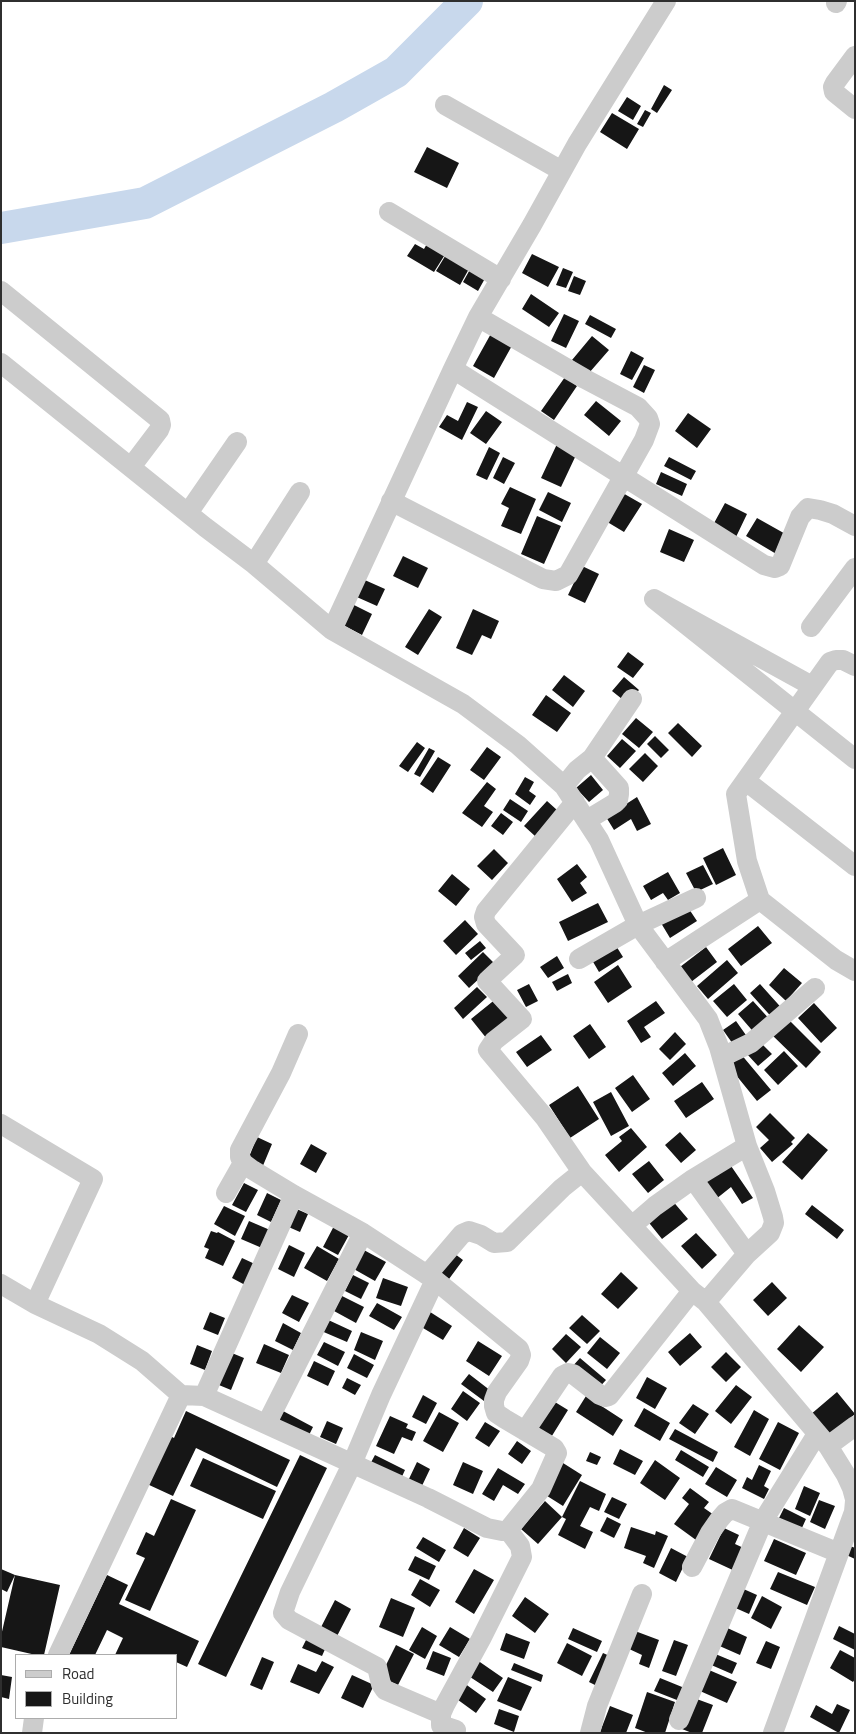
<!DOCTYPE html>
<style>
body{margin:0}
#map{position:relative;width:856px;height:1734px;overflow:hidden;background:#fff;font-family:"Titillium Web",sans-serif}
canvas{display:block}
.frame{position:absolute;inset:0;border:2px solid #2f2f2f;pointer-events:none}
.legend{position:absolute;left:15px;top:1654px;width:162px;height:65px;box-sizing:border-box;background:#fff;border:1px solid #acacac;margin:0;padding:6px 9px;list-style:none;font-size:15px;color:#2f2f2f}
.legend li{display:flex;align-items:center;gap:10px;height:25px}
.legend b{width:25px;border:1px solid #acacac}
</style>
<div id="map">
<canvas width="856" height="1734"></canvas>
<div class="frame"></div>
<ul class="legend">
<li><b style="height:6px;background:#ccc"></b>Road</li>
<li><b style="height:14px;background:#161616"></b>Building</li>
</ul>
</div>
<script>
const context = document.querySelector('canvas').getContext('2d');
context.lineJoin = 'round';
const shape = rows => new Path2D(rows.map(r => 'M' + r).join(''));
function trace(path, color, width, dash) { context.strokeStyle = color; context.lineWidth = width; context.lineCap = dash ? 'butt' : 'round'; context.setLineDash(dash || []); context.stroke(path); }
function paint(path, color) { context.fillStyle = color; context.fill(path, 'evenodd'); }
trace(shape([
 [1,228,145,203,334,107,396,72,467,1]
]), '#c8d8ec', 32);
paint(shape([
 [664,85,672,90,657,113,651,109],
 [627,97,641,106,633,120,618,111],
 [645,110,651,113,643,127,637,124],
 [612,113,639,129,627,149,600,132],
 [427,147,459,163,447,188,414,172],
 [428,242,446,253,434,272,407,256,415,244,424,249],
 [447,253,470,267,460,285,436,271],
 [532,254,559,267,548,287,522,273],
 [473,264,488,273,478,291,463,282],
 [563,268,573,272,566,288,556,285],
 [574,276,586,281,580,295,568,291],
 [531,294,559,313,549,327,522,309],
 [564,314,579,321,566,348,551,341],
 [590,315,616,329,611,338,585,324],
 [493,330,514,342,494,378,473,366],
 [592,336,609,350,589,373,572,360],
 [631,351,644,358,632,380,620,374],
 [644,365,655,370,644,393,633,387],
 [565,377,577,386,554,420,541,411],
 [596,401,621,421,609,436,584,415],
 [467,402,478,407,462,440,439,427,447,415,458,421],
 [486,411,502,422,486,444,470,433],
 [688,413,711,429,697,448,675,431],
 [557,444,577,453,561,487,541,478],
 [489,447,500,453,487,480,476,475],
 [503,457,515,463,504,484,493,478],
 [669,457,696,471,691,480,664,466],
 [661,472,687,484,682,496,656,484],
 [510,487,536,499,521,534,501,526,509,508,501,504],
 [548,492,571,503,562,522,539,510],
 [621,492,642,504,624,532,604,520],
 [725,503,747,514,736,537,713,525],
 [537,516,561,526,544,564,521,554],
 [757,518,789,536,778,555,746,536],
 [669,529,694,540,684,562,660,552],
 [403,556,428,568,418,588,393,576],
 [582,566,599,574,585,603,568,595],
 [358,577,385,589,377,606,350,594],
 [348,602,372,614,362,635,339,623],
 [429,609,442,617,418,655,405,647],
 [473,609,499,621,491,639,482,635,472,655,456,648],
 [628,652,644,664,633,678,617,667],
 [564,675,585,691,573,707,552,690],
 [624,677,639,690,627,703,612,691],
 [546,695,571,713,557,732,532,715],
 [636,718,653,732,639,748,622,734],
 [678,723,702,746,692,757,668,733],
 [655,736,669,750,661,758,647,744],
 [622,739,636,751,620,768,607,756],
 [417,742,425,748,408,772,399,766],
 [487,747,501,757,484,780,470,770],
 [429,748,435,751,420,777,414,774],
 [645,753,658,766,643,782,629,769],
 [438,757,451,765,433,793,420,784],
 [591,775,603,790,589,802,576,788],
 [525,777,534,782,529,791,536,796,530,805,515,794],
 [487,782,496,789,484,806,493,812,482,827,462,813],
 [637,797,651,824,637,831,631,819,614,830,606,817],
 [510,799,528,811,521,822,503,810],
 [547,801,557,810,535,836,524,826],
 [501,813,513,822,503,835,491,826],
 [723,848,736,875,716,885,703,858],
 [494,849,508,863,492,880,477,866],
 [577,864,587,877,580,883,587,893,572,902,557,879],
 [703,865,713,884,696,892,686,873],
 [668,872,680,893,668,900,663,893,651,900,643,886],
 [452,874,470,889,456,906,438,891],
 [598,903,608,922,568,941,559,922],
 [687,906,697,921,670,938,661,923],
 [465,920,478,934,456,955,443,941],
 [758,926,772,943,741,966,728,949],
 [480,941,486,948,471,960,465,953],
 [613,941,623,957,599,972,589,955],
 [706,947,717,962,691,982,680,967],
 [483,952,495,964,469,988,458,976],
 [557,956,564,968,548,978,540,967],
 [727,960,738,973,708,999,697,986],
 [618,965,632,987,608,1003,594,982],
 [784,968,802,983,786,1001,769,985],
 [568,974,572,983,557,991,552,982],
 [529,984,538,1001,526,1007,517,990],
 [734,984,747,1000,727,1017,713,1001],
 [760,984,786,1013,776,1022,750,993],
 [477,987,487,997,463,1019,454,1008],
 [497,998,513,1018,487,1039,471,1019],
 [656,1001,665,1013,644,1027,651,1037,641,1043,627,1021],
 [753,1001,772,1022,757,1036,738,1014],
 [814,1003,837,1028,821,1043,798,1018],
 [786,1017,821,1052,806,1068,770,1033],
 [736,1021,748,1038,735,1047,723,1030],
 [590,1024,606,1047,589,1059,573,1036],
 [675,1032,686,1044,670,1060,659,1049],
 [541,1035,552,1050,527,1067,516,1052],
 [760,1042,772,1054,758,1066,747,1054],
 [784,1051,798,1066,778,1085,764,1070],
 [685,1053,696,1066,673,1086,662,1073],
 [740,1053,771,1090,757,1101,727,1064],
 [633,1075,650,1099,632,1112,615,1088],
 [702,1082,714,1099,686,1118,674,1101],
 [578,1086,599,1119,570,1138,549,1105],
 [611,1092,629,1126,611,1136,593,1102],
 [770,1113,795,1138,791,1142,793,1144,772,1162,760,1148,769,1140,756,1127],
 [631,1128,647,1147,619,1172,605,1155,622,1141,619,1137],
 [680,1132,696,1150,681,1163,665,1145],
 [808,1133,828,1150,802,1180,782,1162],
 [257,1137,272,1144,262,1168,247,1162],
 [311,1144,327,1153,316,1173,300,1164],
 [649,1161,664,1180,648,1193,632,1174],
 [729,1163,753,1198,742,1204,731,1187,716,1199,703,1183],
 [244,1183,258,1190,246,1212,232,1205],
 [267,1193,281,1200,271,1222,257,1215],
 [671,1199,688,1219,662,1239,646,1219],
 [812,1205,844,1230,837,1239,805,1214],
 [224,1206,245,1216,235,1236,214,1224],
 [292,1207,308,1214,300,1232,284,1225],
 [249,1221,270,1230,262,1248,241,1239],
 [335,1224,350,1233,338,1255,323,1247],
 [211,1231,217,1233,218,1232,235,1241,223,1266,205,1258,209,1249,204,1247],
 [696,1233,717,1255,702,1269,681,1246],
 [289,1245,305,1253,294,1277,278,1269],
 [317,1246,339,1259,327,1281,304,1268],
 [362,1249,386,1262,375,1281,352,1268],
 [451,1251,463,1260,449,1279,437,1270],
 [242,1258,257,1265,247,1286,232,1278],
 [621,1272,638,1288,618,1309,601,1294],
 [353,1275,369,1283,361,1299,345,1291],
 [383,1278,408,1287,401,1306,376,1298],
 [772,1282,787,1298,768,1316,753,1300],
 [292,1295,309,1303,299,1322,282,1313],
 [342,1296,364,1307,356,1323,334,1311],
 [377,1303,402,1317,394,1330,369,1316],
 [427,1310,452,1326,443,1340,418,1325],
 [210,1312,225,1318,218,1335,203,1329],
 [582,1315,600,1331,587,1344,569,1328],
 [324,1318,352,1331,347,1342,319,1330],
 [283,1323,301,1333,293,1350,275,1341],
 [799,1325,824,1347,801,1372,777,1349],
 [361,1332,383,1341,375,1360,354,1350],
 [690,1333,702,1347,680,1366,668,1352],
 [566,1334,581,1347,566,1363,552,1349],
 [600,1337,620,1353,607,1369,587,1353],
 [478,1341,502,1356,489,1376,466,1361],
 [324,1342,345,1352,338,1366,317,1355],
 [264,1344,289,1355,281,1373,256,1363],
 [197,1345,212,1351,205,1370,190,1364],
 [227,1351,244,1358,231,1390,214,1383],
 [726,1352,741,1367,726,1382,711,1367],
 [354,1354,374,1365,367,1378,347,1368],
 [580,1358,606,1380,596,1391,571,1368],
 [314,1361,335,1371,328,1386,307,1376],
 [469,1374,491,1391,484,1401,461,1384],
 [647,1377,667,1388,655,1409,636,1398],
 [347,1378,361,1385,355,1395,342,1388],
 [736,1385,752,1397,731,1424,715,1411],
 [463,1391,480,1403,467,1421,451,1409],
 [837,1392,855,1414,829,1436,810,1415],
 [423,1395,437,1403,426,1424,412,1417],
 [586,1396,623,1420,613,1436,576,1412],
 [550,1399,568,1410,550,1439,532,1428],
 [693,1404,709,1414,695,1434,679,1423],
 [644,1408,670,1423,660,1441,634,1426],
 [754,1410,769,1419,750,1456,734,1447],
 [186,1411,290,1460,277,1487,196,1448,173,1496,147,1484,170,1436,174,1438],
 [283,1411,313,1427,307,1439,276,1423],
 [439,1412,459,1423,443,1452,423,1441],
 [390,1416,408,1424,406,1428,416,1432,412,1441,402,1437,394,1454,376,1446],
 [327,1421,343,1428,336,1444,320,1437],
 [485,1422,500,1431,489,1447,475,1438],
 [778,1422,799,1433,780,1470,759,1459],
 [675,1429,718,1452,713,1462,669,1439],
 [517,1441,531,1451,522,1464,508,1454],
 [620,1449,643,1461,635,1475,613,1464],
 [681,1450,709,1467,703,1477,675,1460],
 [590,1452,601,1457,597,1465,586,1461],
 [300,1455,327,1468,226,1677,198,1664],
 [375,1455,405,1470,399,1483,368,1468],
 [203,1458,276,1491,263,1519,190,1486],
 [655,1460,680,1478,665,1500,640,1483],
 [417,1462,430,1469,420,1490,407,1483],
 [463,1462,483,1471,473,1494,453,1485],
 [563,1463,582,1475,563,1506,544,1494],
 [759,1465,771,1471,764,1486,769,1489,764,1499,742,1488,747,1477,752,1480],
 [716,1467,737,1480,727,1497,705,1484],
 [498,1468,525,1484,518,1494,503,1485,494,1501,482,1494],
 [580,1481,606,1494,599,1511,590,1507,580,1526,593,1532,585,1549,558,1535,566,1519,562,1517],
 [804,1486,820,1493,810,1516,795,1509],
 [690,1488,709,1502,704,1508,714,1515,696,1540,674,1524,689,1504,682,1498],
 [612,1497,627,1504,619,1519,604,1512],
 [171,1499,196,1510,150,1611,125,1600,145,1558,136,1554,146,1532,154,1536],
 [819,1500,835,1506,825,1529,810,1522],
 [545,1501,562,1517,538,1544,521,1529],
 [784,1508,806,1519,801,1530,779,1518],
 [607,1517,621,1524,614,1538,600,1531],
 [631,1527,655,1535,656,1531,668,1536,654,1568,643,1563,646,1556,624,1548],
 [464,1528,480,1538,468,1557,453,1548],
 [724,1528,739,1535,735,1544,748,1550,737,1572,709,1559],
 [423,1537,446,1550,439,1562,416,1548],
 [774,1539,806,1553,796,1575,764,1561],
 [846,1544,855,1548,855,1559,842,1553],
 [671,1548,688,1557,676,1582,659,1573],
 [415,1556,436,1566,429,1580,408,1570],
 [1,1569,15,1575,60,1585,44,1655,36,1655,1,1647,1,1636,15,1575,7,1592,1,1589],
 [474,1569,494,1580,474,1614,455,1602],
 [778,1572,815,1587,807,1605,770,1589],
 [107,1575,128,1585,119,1604,199,1641,187,1667,176,1662,176,1655,115,1655,123,1638,107,1630,95,1655,69,1655],
 [420,1579,440,1590,430,1607,411,1595],
 [739,1587,757,1595,749,1614,731,1606],
 [762,1596,782,1607,771,1629,751,1618],
 [525,1597,549,1614,535,1633,512,1616],
 [391,1598,415,1608,403,1637,379,1627],
 [335,1600,351,1609,335,1640,319,1631],
 [723,1626,747,1637,740,1655,715,1644],
 [839,1626,855,1634,855,1650,833,1639],
 [422,1627,437,1636,425,1659,409,1650],
 [450,1627,470,1639,459,1657,439,1645],
 [573,1628,602,1641,597,1652,568,1639],
 [635,1631,659,1640,649,1668,639,1664,642,1655,627,1648],
 [506,1633,530,1642,524,1659,500,1650],
 [307,1638,326,1647,322,1656,302,1648],
 [674,1640,688,1645,676,1676,662,1671],
 [766,1641,780,1647,771,1669,756,1663],
 [567,1643,592,1656,582,1676,557,1663],
 [396,1645,414,1654,398,1685,380,1677],
 [840,1650,855,1658,855,1679,853,1682,830,1668],
 [433,1651,451,1658,444,1676,426,1669],
 [603,1653,614,1658,599,1687,589,1682],
 [713,1653,737,1663,732,1674,709,1664],
 [262,1657,274,1662,262,1690,250,1685],
 [477,1660,503,1678,493,1692,467,1675],
 [322,1661,334,1667,319,1694,290,1682,298,1664,316,1672],
 [514,1663,543,1675,541,1682,511,1670],
 [709,1670,737,1682,727,1703,700,1691],
 [1,1675,12,1677,9,1699,1,1697],
 [352,1675,374,1685,363,1708,341,1698],
 [508,1677,532,1687,521,1711,497,1701],
 [660,1678,687,1689,682,1702,654,1691],
 [464,1683,486,1699,476,1713,454,1697],
 [647,1692,675,1702,665,1733,648,1733,635,1728],
 [694,1698,713,1705,702,1733,692,1733,682,1729],
 [837,1704,850,1710,839,1733,810,1717,816,1705,832,1714],
 [610,1706,633,1715,626,1733,600,1732],
 [499,1709,519,1716,514,1732,494,1724]
]), '#161616');
trace(shape([
 [666,1,577,144,532,225,478,317,453,369,332,630,463,704,518,745,564,786,599,840,638,925,708,1019,719,1047,747,1146,765,1191,773,1217,774,1223,770,1233,747,1254,706,1302,828,1446,846,1475,852,1488,855,1499],
 [836,3,837,1],
 [855,56,835,83,833,87,834,92,855,109],
 [445,105,562,171],
 [389,212,501,279],
 [1,291,160,420,161,425,159,430,131,467],
 [1,363,205,527,254,564,332,630],
 [453,369,764,565,775,568,780,566,800,517,808,508,820,510,833,514,855,526],
 [391,501,543,579,556,581,568,575,644,440,650,424,648,418,638,407,585,379,478,317],
 [188,513,237,442],
 [254,564,300,492],
 [811,627,855,568],
 [812,686,654,599,855,759],
 [746,781,855,866],
 [564,786,577,770,592,758,632,699],
 [575,802,486,911,484,917,486,924,515,955,487,981,522,1019,494,1041,488,1050,545,1118,582,1172],
 [587,820,615,803,618,800,619,794,619,788,592,758],
 [760,900,836,960,855,971],
 [579,959,638,925,696,898],
 [665,962,760,900,747,861,736,794,830,662,836,660,843,660,855,666],
 [722,1057,751,1043,815,988],
 [1,1124,93,1179,35,1304],
 [693,1179,747,1146],
 [226,1193,243,1163],
 [633,1225,655,1206,693,1179,747,1254],
 [427,1275,462,1234,469,1231,481,1235,494,1243,507,1242,562,1188,582,1172,692,1291,706,1302],
 [435,1280,381,1395,352,1464,290,1592,283,1613,289,1620,377,1667,381,1684,385,1690,441,1714],
 [1,1284,35,1304,99,1334,142,1361,181,1395,204,1396,428,1498,487,1528,502,1531,508,1530,541,1489,557,1453,554,1448,505,1419,496,1413,494,1406,494,1400,497,1392,519,1361,521,1355,519,1349,435,1280,363,1233,294,1195,251,1169,243,1163,240,1157,240,1150,281,1073,298,1034],
 [204,1396,294,1195],
 [267,1423,363,1233],
 [525,1431,562,1376,568,1373,573,1374,600,1395,605,1397,609,1396,692,1291],
 [828,1446,855,1426],
 [692,1567,710,1533,719,1520,725,1513,732,1509,839,1553],
 [58,1655,181,1395],
 [679,1720,763,1521,817,1434],
 [32,1733,34,1718],
 [455,1733,456,1730,441,1725,441,1714,445,1705,481,1639,522,1557,520,1546,508,1530],
 [590,1733,597,1706,642,1594],
 [773,1733,839,1553,854,1512,855,1501]
]), '#ccc', 20);
</script>
